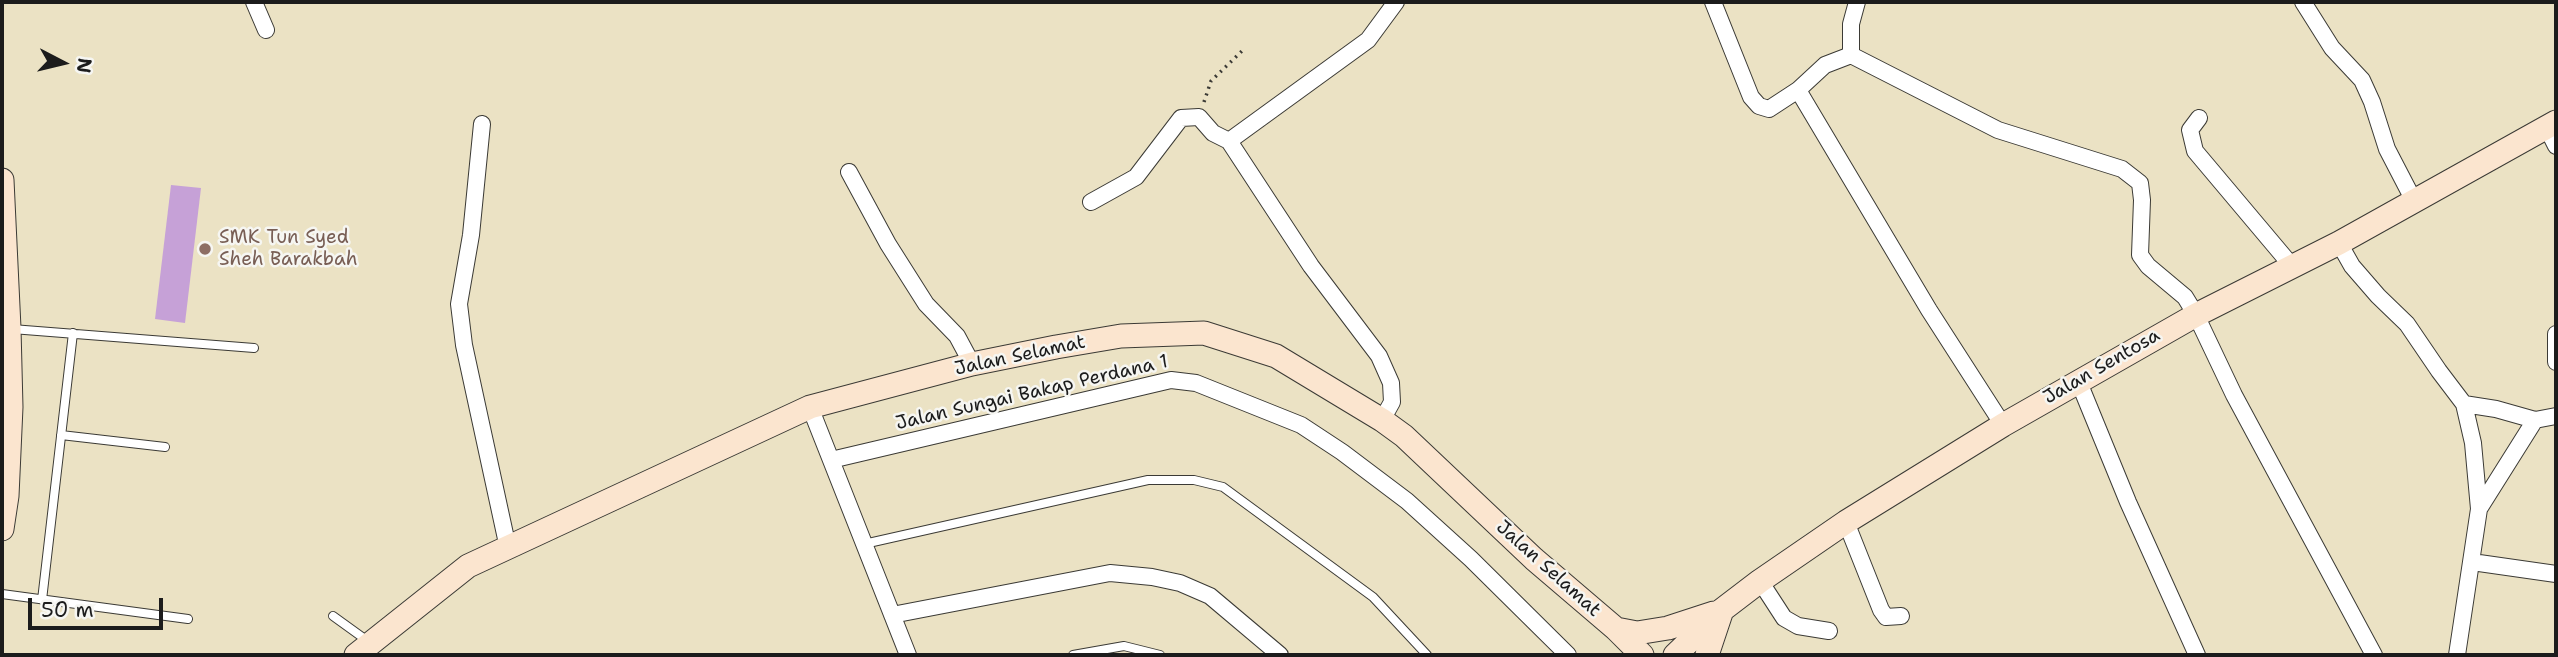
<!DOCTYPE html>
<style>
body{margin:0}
#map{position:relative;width:2558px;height:657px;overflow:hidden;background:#ebe2c4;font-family:"Shantell Sans",sans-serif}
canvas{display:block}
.frame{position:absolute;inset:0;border:4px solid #1c1c1c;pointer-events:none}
.north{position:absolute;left:28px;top:28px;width:70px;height:70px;-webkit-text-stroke:5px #f6f6f2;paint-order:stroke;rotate:97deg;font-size:19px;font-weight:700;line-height:28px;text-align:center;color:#1c1c1c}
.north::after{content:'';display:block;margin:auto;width:24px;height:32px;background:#1c1c1c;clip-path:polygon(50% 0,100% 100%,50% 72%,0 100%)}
.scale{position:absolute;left:28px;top:598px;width:135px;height:32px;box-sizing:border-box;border:4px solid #1c1c1c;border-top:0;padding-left:9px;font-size:21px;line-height:24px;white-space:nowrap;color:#1c1c1c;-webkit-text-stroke:5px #f6f6f2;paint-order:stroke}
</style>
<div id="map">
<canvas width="2558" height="657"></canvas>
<div class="frame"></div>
<div class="north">N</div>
<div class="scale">50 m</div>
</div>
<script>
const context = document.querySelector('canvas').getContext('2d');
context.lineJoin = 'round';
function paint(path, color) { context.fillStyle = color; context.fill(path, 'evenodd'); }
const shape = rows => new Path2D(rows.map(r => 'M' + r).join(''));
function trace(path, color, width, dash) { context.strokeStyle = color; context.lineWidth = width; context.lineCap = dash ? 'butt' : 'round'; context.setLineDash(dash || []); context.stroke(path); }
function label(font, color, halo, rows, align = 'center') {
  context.font = font + ' "Shantell Sans",sans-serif'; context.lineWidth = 5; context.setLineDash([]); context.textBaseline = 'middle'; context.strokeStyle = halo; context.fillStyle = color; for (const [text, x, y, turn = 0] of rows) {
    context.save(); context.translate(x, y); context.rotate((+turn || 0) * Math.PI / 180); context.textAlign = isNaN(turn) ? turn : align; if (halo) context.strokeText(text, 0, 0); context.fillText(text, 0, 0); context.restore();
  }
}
paint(shape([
 [171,185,201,188,185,323,155,319]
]), '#c6a1d7');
const lane = shape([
 [12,329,254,348],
 [61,435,165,447],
 [864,544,1148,480,1194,480,1223,487,1373,597,1427,655],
 [2,594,188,619],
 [42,600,73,333],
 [333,616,369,642],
 [1073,655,1124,646,1160,655]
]);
const street = shape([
 [254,2,266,30],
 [1713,2,1751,97,1759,106,1769,109,1798,90,1825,65,1851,55,1998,130,2122,169,2140,183,2142,200,2140,255,2148,266,2185,297,2196,315,2234,395,2374,655],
 [2303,2,2332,48,2362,80,2372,102,2387,149,2414,201],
 [1851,55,1851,24,1857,2],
 [1798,90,1929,310,2003,425],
 [2199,118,2190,130,2195,151,2291,265],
 [482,124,471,235,459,304,464,345,508,548],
 [2547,128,2556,146],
 [849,172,888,244,926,304,957,336,972,364],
 [1091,202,1136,177,1181,118,1199,117,1213,133,1229,141],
 [2339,243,2352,266,2378,296,2407,324,2439,371,2464,404,2473,443,2479,509,2457,655],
 [2556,334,2556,362],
 [2078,380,2128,502,2197,655],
 [2464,404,2496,409,2535,420,2556,416],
 [810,407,908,655],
 [1382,420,1392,402,1391,383,1379,356,1311,266,1229,141,1368,40,1396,2],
 [831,460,1171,380,1196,383,1301,425,1342,452,1407,501,1471,559,1568,655],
 [2479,509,2535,420],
 [1846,522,1881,610,1886,617,1901,616],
 [2472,562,2556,574],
 [1760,581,1784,618,1798,626,1829,631],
 [892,615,1110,573,1152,577,1180,583,1210,596,1280,655]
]);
const secondary = shape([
 [2,180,9,328,11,407,7,496,2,529],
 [1616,629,1637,633,1668,628,1714,613],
 [356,655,468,566,810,407,972,364,1056,347,1121,336,1204,333,1276,356,1382,420,1404,436,1534,559,1616,629,1642,655],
 [1675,655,1722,610,1760,581,1846,522,2003,425,2196,315,2339,243,2556,122],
 [1707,655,1721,613]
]);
trace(lane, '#3b3a35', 10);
trace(street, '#3b3a35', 18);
trace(secondary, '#3b3a35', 25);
trace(shape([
 [1204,102,1211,81,1244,49]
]), '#3b3a35', 3.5, [2, 5]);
trace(lane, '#fff', 8);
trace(street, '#fff', 16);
trace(secondary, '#fbe5cf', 23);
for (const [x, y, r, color] of [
 [205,249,7,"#8d6e63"]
]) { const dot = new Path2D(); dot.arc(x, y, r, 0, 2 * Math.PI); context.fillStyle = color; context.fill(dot); trace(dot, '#f6f6f2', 2.5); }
label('19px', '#785e54', '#f6f6f2', [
 ["SMK Tun Syed",219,238],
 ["Sheh Barakbah",219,260]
], 'left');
label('19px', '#1c1c1c', '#f6f6f2', [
 ["Jalan Selamat",1020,356,-12],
 ["Jalan Sentosa",2102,367,-30],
 ["Jalan Sungai Bakap Perdana 1",1032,393,-13],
 ["Jalan Selamat",1548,569,42]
]);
</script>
